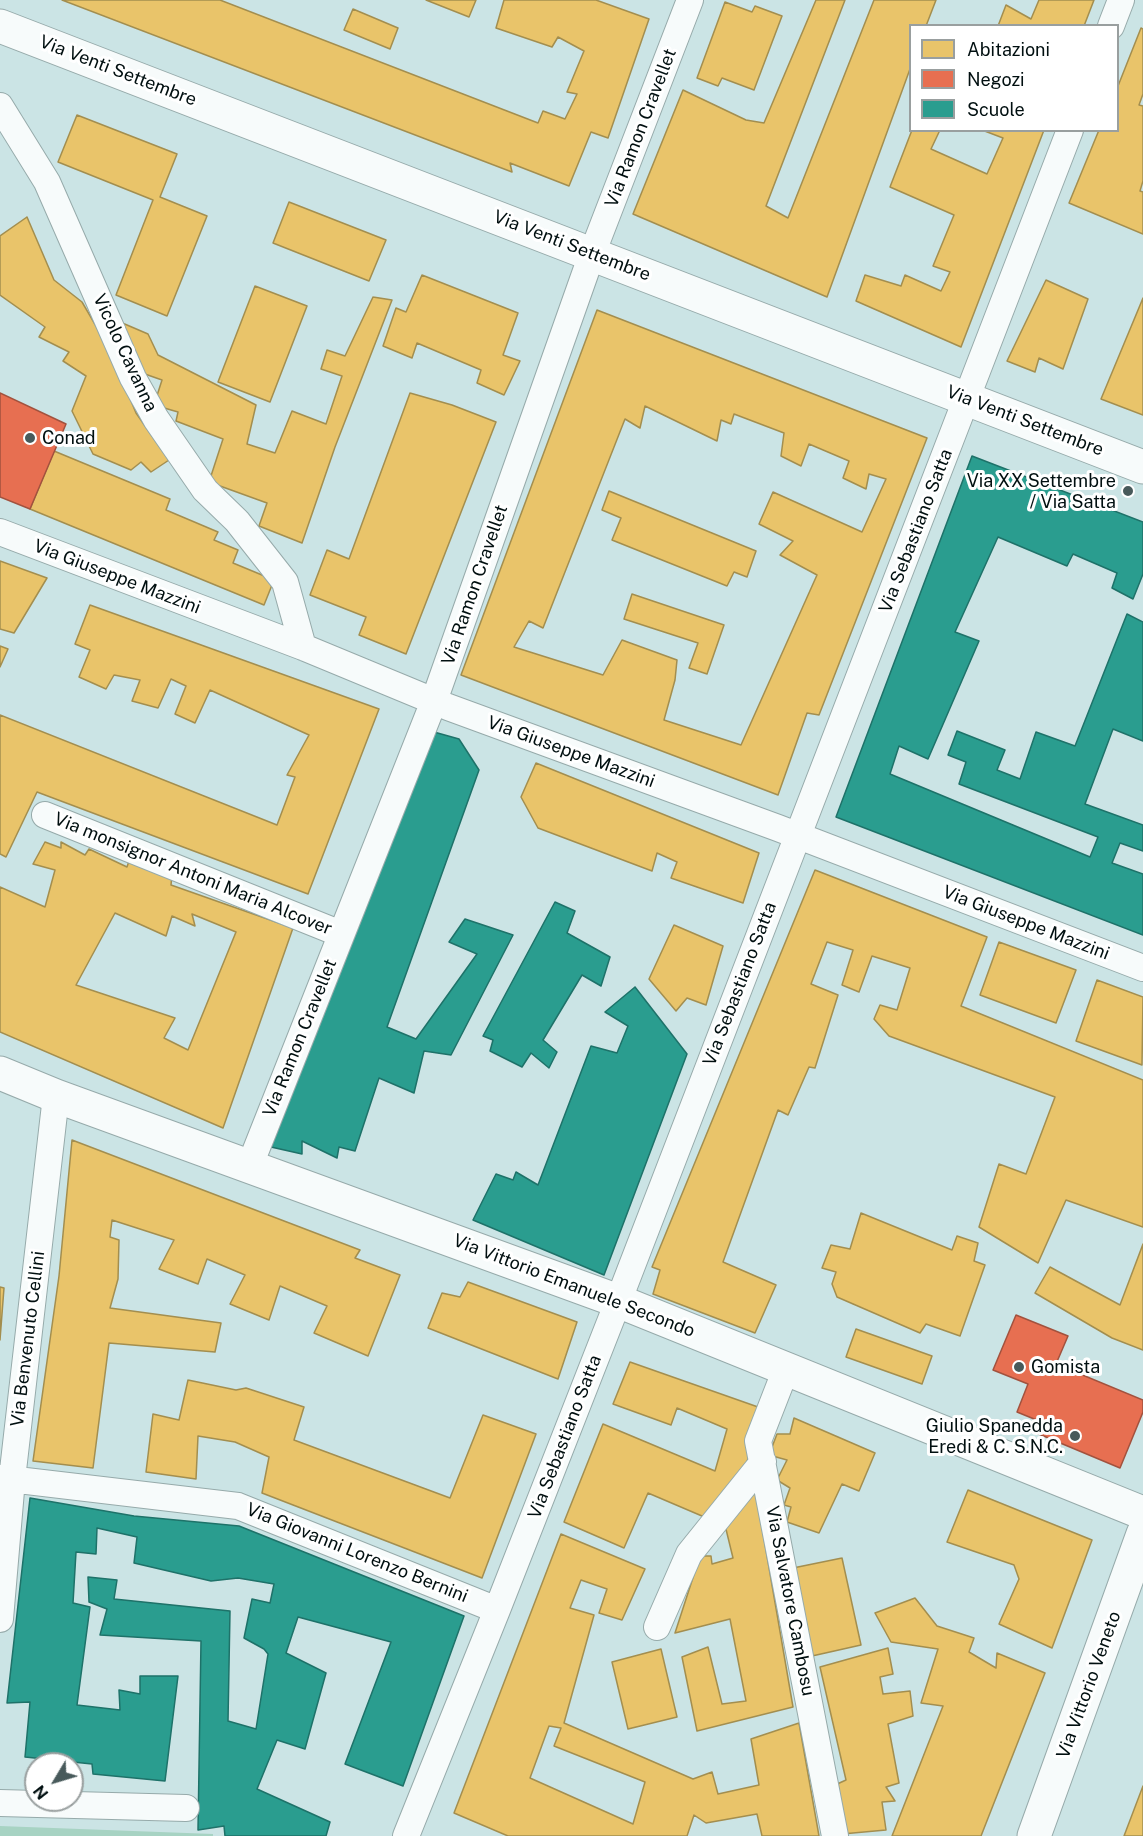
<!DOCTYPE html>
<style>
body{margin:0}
#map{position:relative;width:1143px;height:1836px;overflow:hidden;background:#cbe4e5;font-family:"Public Sans",sans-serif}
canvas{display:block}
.legend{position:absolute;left:909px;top:24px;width:210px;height:108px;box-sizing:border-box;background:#fff;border:2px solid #999f9f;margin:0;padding:8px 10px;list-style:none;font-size:18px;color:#010f10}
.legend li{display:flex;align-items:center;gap:12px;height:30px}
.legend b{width:30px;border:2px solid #999f9f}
.north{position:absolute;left:24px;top:1752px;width:60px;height:60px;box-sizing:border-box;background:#fff;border:2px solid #999f9f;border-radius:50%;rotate:232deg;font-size:16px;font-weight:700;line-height:24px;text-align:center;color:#010f10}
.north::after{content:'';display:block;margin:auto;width:21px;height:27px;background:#485a5b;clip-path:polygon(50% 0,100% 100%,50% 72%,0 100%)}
</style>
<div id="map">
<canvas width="1143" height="1836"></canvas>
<ul class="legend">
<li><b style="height:16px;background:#e9c46a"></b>Abitazioni</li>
<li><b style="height:16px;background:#e76f51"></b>Negozi</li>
<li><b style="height:16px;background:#2a9d8f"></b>Scuole</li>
</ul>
<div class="north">N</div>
</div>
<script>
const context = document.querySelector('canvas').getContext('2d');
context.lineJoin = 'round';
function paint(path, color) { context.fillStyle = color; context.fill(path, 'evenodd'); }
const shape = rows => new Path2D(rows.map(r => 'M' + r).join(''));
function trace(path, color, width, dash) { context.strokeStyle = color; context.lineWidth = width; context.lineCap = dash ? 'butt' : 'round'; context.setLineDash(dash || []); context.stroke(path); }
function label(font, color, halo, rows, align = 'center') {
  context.font = font + ' "Public Sans",sans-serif'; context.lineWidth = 6; context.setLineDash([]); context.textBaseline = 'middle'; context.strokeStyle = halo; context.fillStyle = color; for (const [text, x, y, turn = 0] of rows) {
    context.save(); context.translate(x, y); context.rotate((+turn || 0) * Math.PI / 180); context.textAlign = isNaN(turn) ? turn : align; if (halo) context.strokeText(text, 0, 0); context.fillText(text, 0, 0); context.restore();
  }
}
paint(shape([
 [0,1826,213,1834,213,1836,0,1836]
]), '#a7d3c3');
const homes = shape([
 [62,0,220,0,538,123,543,111,565,119,577,94,567,92,584,51,558,37,552,47,496,28,504,0,596,0,649,19,608,138,591,132,569,186,510,163,512,172,62,0],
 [426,0,476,0,469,17,426,0],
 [816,0,845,0,766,206,788,218,874,0,936,0,926,26,910,26,910,69,827,297,633,214,683,90,746,120,764,123,816,0],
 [1039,0,1094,0,1084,26,998,26,1006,5,1031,19,1039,0],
 [725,2,752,12,755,6,782,16,754,90,722,78,718,86,697,78,725,2],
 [353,9,398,28,390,49,344,30,353,9],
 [1141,28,1143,29,1143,94,1139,105,1143,106,1143,181,1140,191,1143,192,1143,234,1069,203,1099,130,1118,130,1118,86,1141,28],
 [77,115,177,154,160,197,207,216,167,316,116,295,153,200,58,162,77,115],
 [912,130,940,130,931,149,987,174,1003,138,982,130,1044,130,961,347,856,301,865,275,901,286,905,275,941,291,950,272,933,266,954,215,890,187,912,130],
 [289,202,386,240,369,281,273,243,289,202],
 [27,217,54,280,82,302,110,350,136,413,169,460,151,472,141,462,131,470,93,454,72,411,86,376,63,361,69,352,39,337,45,327,0,295,0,236,27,217],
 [422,275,518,313,503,355,520,361,504,395,477,383,481,370,417,343,412,358,383,346,396,308,406,312,422,275],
 [1046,280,1088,299,1063,369,1039,358,1035,372,1007,361,1046,280],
 [255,286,307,306,270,402,218,382,255,286],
 [373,297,392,300,335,447,302,543,259,526,267,503,209,482,223,439,176,421,178,412,154,405,162,380,142,373,120,322,148,334,158,355,256,405,247,444,275,453,292,411,326,424,342,376,321,369,327,350,345,356,373,297],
 [1143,298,1143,415,1101,399,1143,298],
 [597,310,927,438,819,715,807,713,778,795,461,675,597,310],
 [645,406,717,441,721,420,731,424,734,414,784,433,781,456,801,466,809,444,849,461,843,478,866,489,869,474,886,479,862,532,773,492,759,524,793,541,780,555,817,575,741,745,664,720,675,680,677,660,622,640,603,675,514,647,529,621,543,628,625,419,640,428,645,406],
 [410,393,452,405,496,422,406,654,359,635,366,617,310,595,327,550,349,559,410,393],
 [54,451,170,499,166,510,218,532,214,540,238,550,233,563,274,580,264,605,30,509,54,451],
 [609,491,756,551,747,577,734,572,727,586,612,540,621,518,602,510,609,491],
 [0,561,47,578,14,633,0,629,0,561],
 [632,594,724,625,707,674,689,668,698,643,624,619,632,594],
 [90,605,379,709,308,894,37,792,6,857,0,854,0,715,277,825,295,777,287,775,309,735,210,690,195,723,175,714,186,686,171,679,158,708,132,701,140,680,114,675,106,689,79,677,90,650,75,644,90,605],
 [0,646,8,649,0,667,0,646],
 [536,763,759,853,743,903,671,878,677,862,657,853,652,871,538,828,521,797,536,763],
 [45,842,61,848,61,842,85,855,89,849,127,867,130,858,172,875,171,885,293,928,223,1128,0,1032,0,887,45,907,55,870,33,864,45,842],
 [115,913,166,936,172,916,195,926,192,914,236,932,188,1050,164,1038,175,1018,76,985,115,913],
 [815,870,987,937,961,1006,1143,1080,1143,1227,1066,1200,1038,1263,979,1227,999,1164,1026,1174,1055,1097,889,1036,874,1019,880,1005,897,1010,910,968,872,956,859,992,842,985,853,950,827,942,811,984,838,995,815,1068,809,1067,788,1115,778,1110,723,1262,776,1285,755,1333,653,1294,660,1270,652,1267,815,870],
 [674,925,723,946,706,1005,687,998,676,1011,649,979,674,925],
 [999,942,1076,970,1056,1023,980,995,999,942],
 [1097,980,1143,997,1142,1065,1076,1041,1097,980],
 [72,1140,360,1250,355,1258,400,1275,368,1356,314,1333,327,1306,280,1286,269,1320,230,1304,245,1275,207,1259,198,1284,159,1269,174,1240,112,1220,110,1237,119,1240,118,1279,110,1308,221,1323,215,1352,109,1343,93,1468,33,1461,59,1276,72,1140],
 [861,1213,952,1250,957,1236,978,1243,974,1261,985,1265,960,1336,926,1324,920,1333,837,1297,832,1284,836,1272,822,1268,831,1245,850,1249,861,1213],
 [1143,1244,1143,1350,1112,1338,1035,1293,1050,1267,1120,1305,1143,1244],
 [468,1282,577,1322,558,1379,428,1328,442,1293,460,1297,468,1282],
 [0,1287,4,1288,0,1340,0,1287],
 [856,1329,932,1356,922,1384,846,1357,856,1329],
 [630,1362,758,1407,755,1440,742,1475,709,1519,648,1493,624,1548,564,1522,603,1424,715,1471,727,1429,677,1408,671,1425,613,1404,630,1362],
 [188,1380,236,1390,246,1388,304,1407,294,1440,450,1498,483,1415,536,1434,482,1578,262,1493,269,1457,235,1442,198,1436,196,1479,146,1472,153,1414,179,1420,188,1380],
 [794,1418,875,1453,859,1491,842,1484,819,1533,787,1522,791,1507,784,1505,790,1488,777,1480,787,1460,769,1455,777,1434,790,1434,794,1418],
 [749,1490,756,1492,793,1707,697,1731,682,1657,708,1647,722,1704,746,1701,730,1619,675,1633,700,1556,711,1556,712,1564,733,1558,724,1521,749,1490],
 [968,1490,1092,1540,1052,1648,999,1624,1019,1579,1014,1565,947,1542,968,1490],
 [561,1534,645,1569,622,1620,599,1613,607,1589,581,1580,570,1608,594,1615,564,1723,693,1779,712,1772,718,1794,759,1785,751,1739,799,1723,819,1836,762,1836,757,1814,706,1823,694,1815,687,1836,508,1836,454,1813,561,1534],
 [549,1726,561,1728,554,1746,645,1782,633,1824,530,1778,549,1726],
 [842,1558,861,1645,812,1656,793,1568,842,1558],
 [915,1598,937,1626,974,1638,969,1652,996,1668,997,1653,1045,1673,981,1836,892,1836,943,1706,921,1703,938,1649,891,1642,875,1613,915,1598],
 [888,1648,893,1674,880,1677,883,1694,910,1691,913,1716,888,1724,899,1783,886,1787,895,1801,882,1802,886,1830,842,1834,835,1785,846,1780,820,1667,888,1648],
 [661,1649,677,1717,628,1729,612,1662,661,1649],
 [1143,1786,1143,1836,1124,1836,1143,1786]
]);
paint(homes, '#e9c46a');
trace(homes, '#a38e4f', 1.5);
const shops = shape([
 [0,393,66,424,30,509,0,497,0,393],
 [1016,1315,1068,1336,1056,1364,1143,1400,1143,1412,1120,1468,1034,1432,1039,1421,1017,1412,1028,1384,993,1370,1016,1315]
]);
paint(shops, '#e76f51');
trace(shops, '#a2523e', 1.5);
const schools = shape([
 [972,456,1143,522,1143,574,1133,599,1112,588,1117,573,1073,554,1067,566,998,537,955,632,979,641,928,759,899,746,890,774,1090,857,1098,837,959,784,966,762,948,755,957,731,1005,750,997,770,1020,779,1036,732,1075,746,1127,614,1143,622,1143,741,1113,729,1085,804,1143,825,1143,851,1120,843,1112,863,1143,874,1143,935,836,817,972,456],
 [434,732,459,739,479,770,387,1027,416,1039,477,954,449,942,465,919,513,935,451,1055,424,1051,414,1093,379,1078,355,1151,339,1147,337,1158,302,1141,302,1154,271,1147,434,732],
 [555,902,575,911,567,933,610,957,601,986,582,975,543,1040,557,1052,549,1068,531,1053,522,1067,490,1051,493,1040,483,1036,555,902],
 [635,987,687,1054,604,1275,473,1220,496,1174,513,1180,516,1172,538,1185,591,1046,617,1053,628,1026,605,1012,635,987],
 [30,1498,134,1516,239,1526,464,1616,403,1786,345,1764,391,1642,298,1617,286,1653,326,1673,305,1749,277,1740,257,1789,330,1822,326,1836,225,1836,224,1826,198,1830,201,1641,100,1635,107,1609,89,1602,88,1577,117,1580,114,1599,230,1611,228,1721,256,1729,268,1654,264,1649,244,1638,252,1599,270,1603,274,1584,238,1578,211,1581,134,1563,137,1537,97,1528,96,1554,76,1552,73,1603,90,1607,77,1705,120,1710,119,1690,140,1694,140,1676,178,1676,165,1781,93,1774,92,1764,25,1757,30,1702,7,1703,30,1498]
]);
paint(schools, '#2a9d8f');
trace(schools, '#1e7269', 1.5);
const street = shape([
 [1111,26,1121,0],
 [0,106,47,182,133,378,156,419,205,490,237,521,285,582,303,647],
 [0,532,303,647,448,707,778,828,1143,968],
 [45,815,341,934],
 [250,1165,434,701,592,254,690,0],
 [786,1369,758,1441,835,1836],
 [0,1478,238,1506,497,1610],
 [0,1619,12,1479,56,1096],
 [657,1627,689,1554,763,1462],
 [0,1803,186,1808],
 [406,1836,497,1610,623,1289,1070,130]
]);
const secondary = shape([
 [0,1073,56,1096,618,1301,1143,1513],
 [1034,1836,1143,1534]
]);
const primary = shape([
 [0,26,1143,467]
]);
trace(street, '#96aaaa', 28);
trace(secondary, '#96aaaa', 35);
trace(primary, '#96aaaa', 35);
trace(street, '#f7fbfb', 26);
trace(secondary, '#f7fbfb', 33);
trace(primary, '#f7fbfb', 33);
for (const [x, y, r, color] of [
 [30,438,6,"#485a5b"],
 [1128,491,6,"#485a5b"],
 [1019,1367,6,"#485a5b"],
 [1075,1436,6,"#485a5b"]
]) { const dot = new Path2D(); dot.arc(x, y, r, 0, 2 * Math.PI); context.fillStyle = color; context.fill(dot); trace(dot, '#fff', 2); }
label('18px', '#010f10', '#fff', [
 ["Via Venti Settembre",118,71,21],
 ["Via Ramon Cravellet",641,128,-69],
 ["Via Venti Settembre",572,246,21],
 ["Vicolo Cavanna",125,353,65],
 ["Via Venti Settembre",1025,421,21],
 ["Via Sebastiano Satta",916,531,-69],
 ["Via Giuseppe Mazzini",117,577,21],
 ["Via Ramon Cravellet",475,585,-71],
 ["Via Giuseppe Mazzini",571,752,20],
 ["Via monsignor Antoni Maria Alcover",193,874,22],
 ["Via Giuseppe Mazzini",1026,923,21],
 ["Via Sebastiano Satta",740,984,-69],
 ["Via Ramon Cravellet",300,1038,-68],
 ["Via Vittorio Emanuele Secondo",574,1286,21],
 ["Via Benvenuto Cellini",28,1339,-83],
 ["Via Sebastiano Satta",565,1437,-69],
 ["Via Giovanni Lorenzo Bernini",357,1553,22],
 ["Via Salvatore Cambosu",790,1601,79],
 ["Via Vittorio Veneto",1089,1685,-70]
]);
label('18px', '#010f10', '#fff', [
 ["Conad",42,438],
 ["Via XX Settembre",1116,481,"right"],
 ["/ Via Satta",1116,502,"right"],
 ["Gomista",1031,1367],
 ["Giulio Spanedda",1063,1426,"right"],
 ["Eredi & C. S.N.C.",1063,1447,"right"]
], 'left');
</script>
